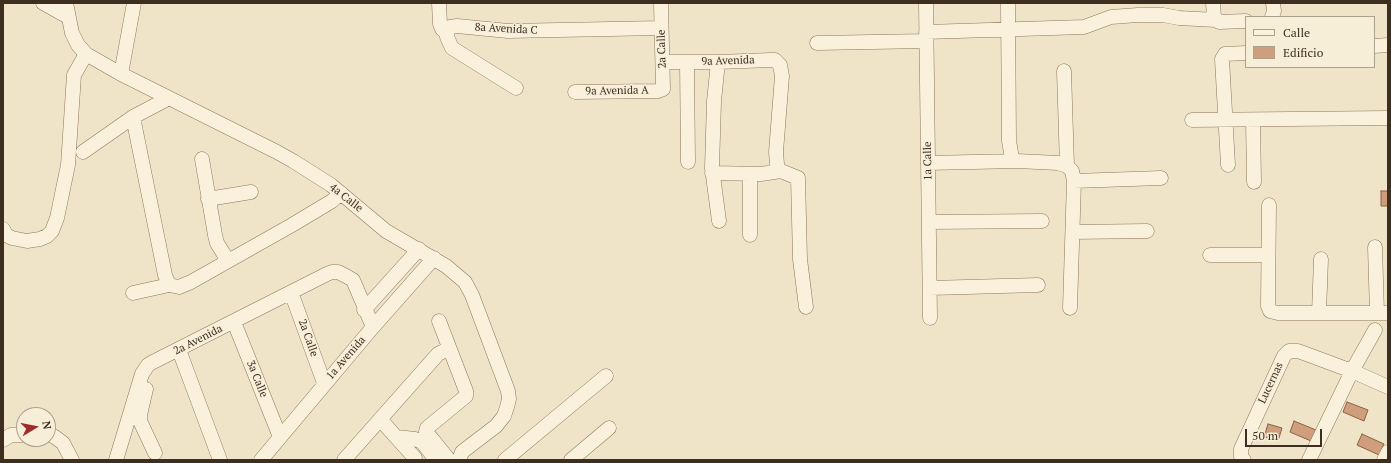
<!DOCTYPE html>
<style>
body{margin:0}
#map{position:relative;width:1391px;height:463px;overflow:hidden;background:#f0e4c8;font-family:"PT Serif",serif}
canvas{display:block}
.frame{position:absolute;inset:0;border:4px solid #3d2e20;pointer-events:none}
.legend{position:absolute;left:1245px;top:16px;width:130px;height:52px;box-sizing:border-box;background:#f7eed8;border:1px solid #ada18e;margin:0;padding:5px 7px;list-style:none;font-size:12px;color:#3d2e20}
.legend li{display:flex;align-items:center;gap:8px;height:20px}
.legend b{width:20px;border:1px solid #ada18e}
.north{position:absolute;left:16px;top:407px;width:40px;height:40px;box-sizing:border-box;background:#f7eed8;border:1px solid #ada18e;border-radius:50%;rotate:80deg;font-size:11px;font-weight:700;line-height:16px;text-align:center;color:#3d2e20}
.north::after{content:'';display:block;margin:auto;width:14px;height:18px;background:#9e2a2b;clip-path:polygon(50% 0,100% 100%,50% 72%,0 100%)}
.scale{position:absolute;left:1245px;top:429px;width:77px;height:18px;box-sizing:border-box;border:2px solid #3d2e20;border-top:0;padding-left:5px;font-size:12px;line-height:14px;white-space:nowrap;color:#3d2e20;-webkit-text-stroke:3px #f7eed8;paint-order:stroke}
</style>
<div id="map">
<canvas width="1391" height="463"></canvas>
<div class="frame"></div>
<ul class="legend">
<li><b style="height:5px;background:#faf1dc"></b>Calle</li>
<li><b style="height:11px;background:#cf9f7d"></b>Edificio</li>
</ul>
<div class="north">N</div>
<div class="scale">50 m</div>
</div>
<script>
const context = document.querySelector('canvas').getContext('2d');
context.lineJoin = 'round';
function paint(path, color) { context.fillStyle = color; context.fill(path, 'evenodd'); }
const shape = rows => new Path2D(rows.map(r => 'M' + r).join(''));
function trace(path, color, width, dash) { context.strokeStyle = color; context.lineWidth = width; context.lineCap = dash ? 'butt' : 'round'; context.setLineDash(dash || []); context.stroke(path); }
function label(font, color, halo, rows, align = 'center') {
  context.font = font + ' "PT Serif",serif'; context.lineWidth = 3; context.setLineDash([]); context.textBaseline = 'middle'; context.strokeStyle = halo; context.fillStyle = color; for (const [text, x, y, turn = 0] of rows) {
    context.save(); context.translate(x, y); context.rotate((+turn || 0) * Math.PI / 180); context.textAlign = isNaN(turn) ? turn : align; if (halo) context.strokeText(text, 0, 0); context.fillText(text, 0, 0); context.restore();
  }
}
const building = shape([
 [1381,191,1388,191,1388,206,1381,206,1381,191],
 [1347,402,1368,410,1364,421,1343,412,1347,402],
 [1294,421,1316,430,1311,441,1290,432,1294,421],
 [1268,424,1282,428,1278,441,1264,437,1268,424],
 [1362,434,1384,444,1379,455,1357,445,1362,434]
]);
paint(building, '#cf9f7d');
trace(building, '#8d5f41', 1);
const minor = shape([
 [43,3,68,17],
 [66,3,72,33,78,45,86,54,121,74,277,152,293,161,331,185,386,231,446,266,465,282,472,295,508,391,509,399,507,407,504,416,496,426,462,452,459,460],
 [439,3,440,24,442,29,447,33],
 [926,3,930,318],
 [1008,3,1009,141,1012,158,1017,161,1058,163,1067,166,1072,171,1074,181,1070,308],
 [1213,3,1214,17,1219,22,1246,21],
 [1272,17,1274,11,1273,3],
 [926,32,1084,27,1111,17,1138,15,1163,15,1179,18,1216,20],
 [817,43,926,41],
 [1374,46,1388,45],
 [663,62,718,62,771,60,775,60,780,65,782,76,776,152,777,164,778,168,781,171,798,178,800,259,806,307],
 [687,62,688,162],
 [718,62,714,101,712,168,719,221],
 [1064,71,1067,166],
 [121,74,134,3],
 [516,88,452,48,447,37,447,33,450,27,457,26,508,31,661,28],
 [575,92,658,91,663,89,661,3],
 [133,117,165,275,169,285],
 [1192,120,1388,118],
 [1253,120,1254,182],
 [83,152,133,117,169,98],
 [202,159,215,235,217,243,228,261],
 [928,163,1017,161],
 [1228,165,1222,59,1225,54,1246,53],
 [712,173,761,174,781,171],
 [750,174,750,235],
 [1074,181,1161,178],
 [208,199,251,192],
 [1269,205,1268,306,1270,311,1278,313,1388,313],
 [929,222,1042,221],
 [3,229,6,235,12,238,27,241,40,239,47,236,52,231,57,218,68,165,74,75,86,54],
 [1073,232,1147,231],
 [1375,247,1377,313],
 [1210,255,1268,255],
 [930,288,1038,285],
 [291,292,324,383],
 [133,293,169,285,179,287,191,282,292,225,332,201,341,193],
 [364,310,419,249],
 [1319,313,1321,259],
 [234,322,280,437],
 [179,350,220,460],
 [146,389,140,415,140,421,155,453],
 [380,419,396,437,415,439,422,442,436,460],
 [48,434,55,437,63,443,72,460],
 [396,437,415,458],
 [432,439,449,460],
 [3,440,11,435,24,435],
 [425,445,432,439,426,432,427,428,466,396,466,391,439,321],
 [116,460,142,374,148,365,151,363,327,274,332,272,338,272,346,276,353,280,373,327],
 [261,460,373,327,434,258],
 [344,460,438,354,444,351,450,350],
 [505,460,606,376],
 [571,460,609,428],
 [1244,460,1241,457,1241,449,1284,356,1289,351,1298,351,1352,371,1388,387],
 [1309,460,1352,371,1375,330],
 [1384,460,1388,452]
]);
trace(minor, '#8d765c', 15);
trace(minor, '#faf1dc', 14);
label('11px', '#3d2e20', '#f7eed8', [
 ["8a Avenida C",506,29,3],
 ["2a Calle",662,49,-92],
 ["9a Avenida",728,61,-2],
 ["9a Avenida A",617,91,-1],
 ["1a Calle",928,161,-91],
 ["4a Calle",346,198,38],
 ["2a Calle",308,338,70],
 ["2a Avenida",198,340,-27],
 ["1a Avenida",346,358,-49],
 ["3a Calle",257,379,68],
 ["Lucernas",1271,383,-65]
]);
</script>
